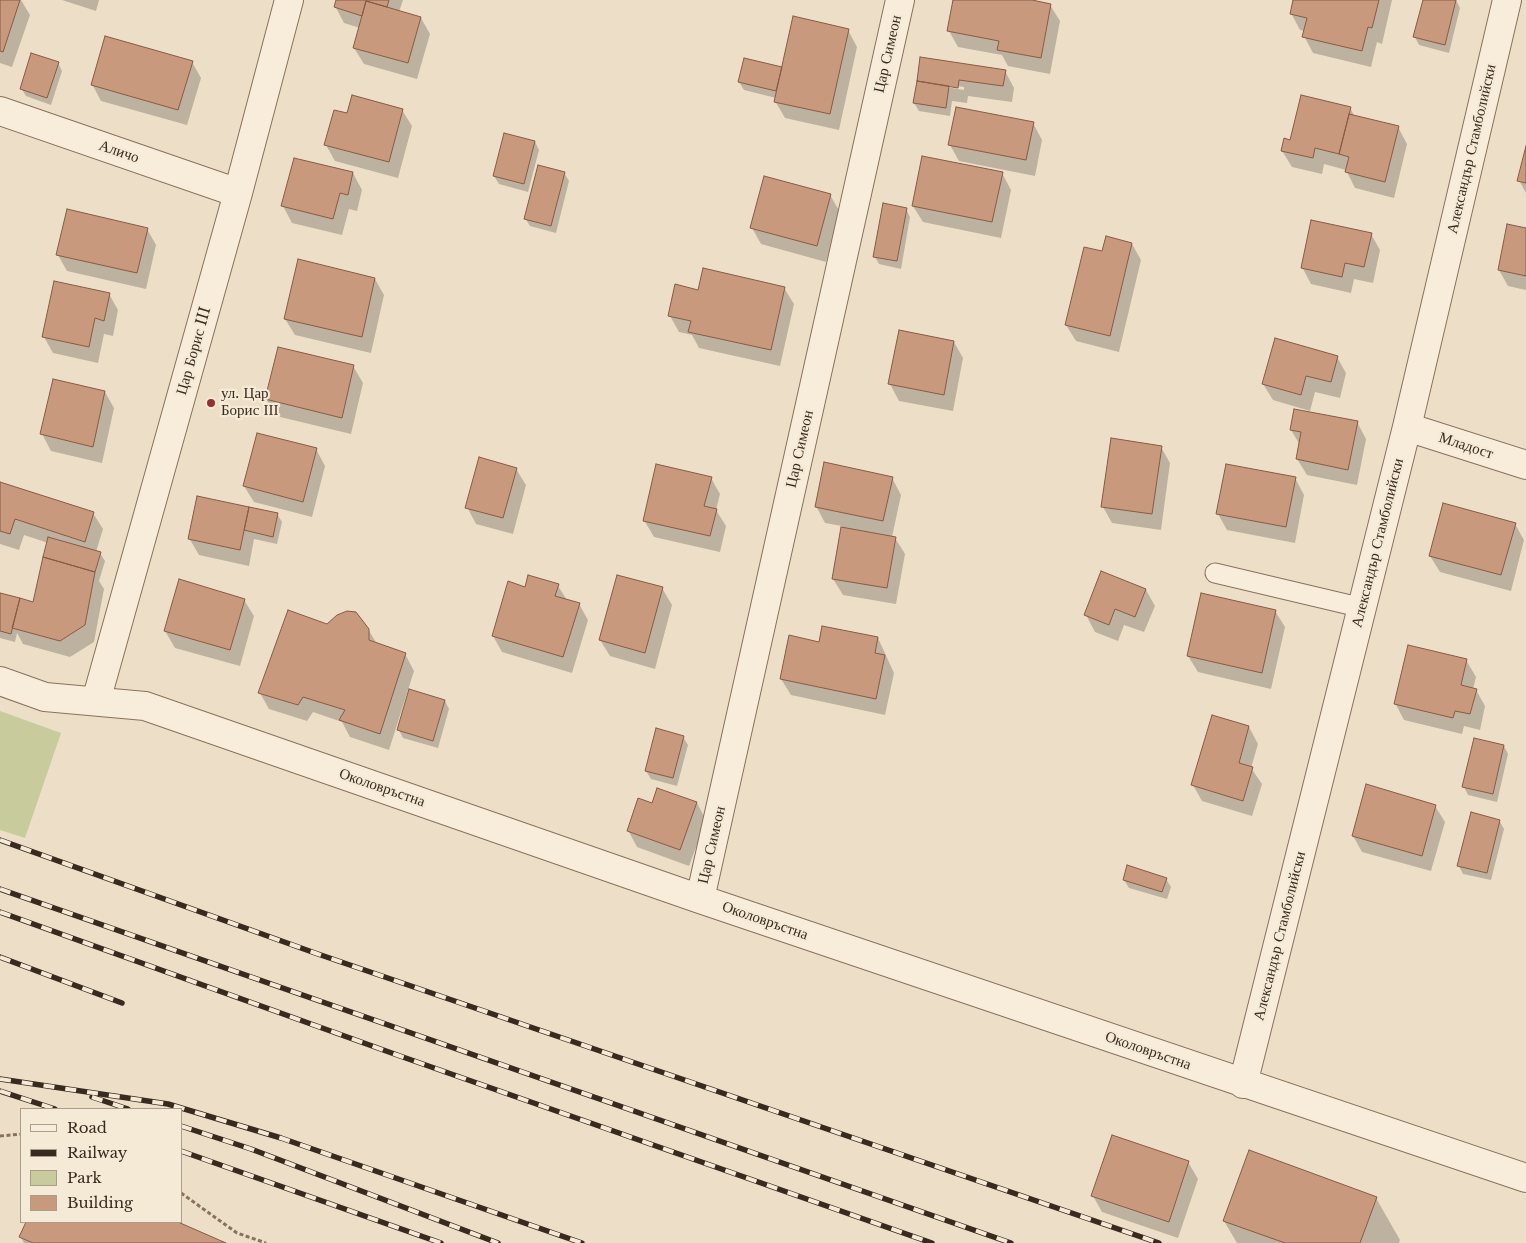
<!DOCTYPE html>
<meta charset="utf-8">
<style>
body{margin:0}
#map{position:relative;width:1526px;height:1243px;overflow:hidden;background:#eddfc7;font-family:"Libre Baskerville",serif}
canvas{display:block}
.legend{position:absolute;left:20px;top:1108px;width:162px;height:115px;box-sizing:border-box;background:#f4ead6;border:1px solid #a99d8d;margin:0;padding:6px 9px;list-style:none;font-size:15px;color:#392a20}
.legend li{display:flex;align-items:center;gap:10px;height:25px}
.legend b{width:25px;border:1px solid #a99d8d}
</style>
<div id="map">
<canvas width="1526" height="1243"></canvas>
<ul class="legend">
<li><b style="height:6px;background:#f8edda"></b>Road</li>
<li><b style="height:6px;background:#392a20"></b>Railway</li>
<li><b style="height:14px;background:#c8cb9b"></b>Park</li>
<li><b style="height:14px;background:#c9997e"></b>Building</li>
</ul>
</div>
<script>
const context = document.querySelector('canvas').getContext('2d');
context.lineJoin = 'round';
function paint(path, color) { context.fillStyle = color; context.fill(path, 'evenodd'); }
const shape = rows => new Path2D(rows.map(r => 'M' + r).join(''));
function trace(path, color, width, dash) { context.strokeStyle = color; context.lineWidth = width; context.lineCap = dash ? 'butt' : 'round'; context.setLineDash(dash || []); context.stroke(path); }
function label(font, color, halo, rows, align = 'center') {
  context.font = font + ' "Libre Baskerville",serif'; context.lineWidth = 4.5; context.setLineDash([]); context.textBaseline = 'middle'; context.strokeStyle = halo; context.fillStyle = color; for (const [text, x, y, turn = 0] of rows) {
    context.save(); context.translate(x, y); context.rotate((+turn || 0) * Math.PI / 180); context.textAlign = isNaN(turn) ? turn : align; if (halo) context.strokeText(text, 0, 0); context.fillText(text, 0, 0); context.restore();
  }
}
paint(shape([
 [0,711,61,733,25,838,0,830]
]), '#c8cb9b');
paint(shape([
 [0,0,21,0,30,15,12,67,0,63],
 [62,0,99,0,96,11],
 [337,0,403,0,399,12,421,18,430,34,417,79,364,64,354,48,360,28,344,23,335,6],
 [954,0,1025,0,1050,5,1060,21,1050,74,1008,66,1002,55,958,47,949,31],
 [1294,0,1392,0,1382,44,1377,42,1371,67,1313,53,1304,36,1305,31,1300,30,1291,13],
 [1424,0,1456,0,1460,8,1449,53,1419,45,1415,37],
 [848,30,857,47,839,130,785,118,775,101,776,98,744,90,739,82,783,68],
 [921,58,1005,71,1014,88,1012,102,968,96,967,103,952,101,950,116,919,111,914,103],
 [928,82,964,87,964,90,928,84],
 [192,62,201,78,187,125,101,101,92,84],
 [58,63,62,71,51,105,26,96,21,88],
 [1350,108,1355,117,1398,127,1407,144,1394,198,1355,188,1346,170,1324,164,1322,174,1292,167,1282,151,1291,141],
 [402,110,412,126,398,178,335,161,326,145],
 [1033,123,1042,140,1035,176,959,161,950,145],
 [535,142,539,150,528,192,499,184,494,176],
 [1526,151,1526,193,1519,180],
 [353,173,362,190,357,211,349,209,342,235,292,223,283,206],
 [564,173,569,181,556,233,530,226,525,218],
 [1002,173,1011,190,1001,238,923,222,913,206],
 [830,195,840,212,826,262,761,244,752,228],
 [906,209,910,217,901,269,879,264,875,257],
 [147,229,156,245,146,289,67,271,58,255],
 [1526,229,1526,290,1508,286,1499,270],
 [1371,234,1380,250,1373,283,1354,279,1351,293,1311,284,1302,267],
 [1132,244,1141,260,1119,352,1076,341,1066,325,1103,252],
 [375,279,384,295,371,353,295,335,285,319],
 [784,288,794,304,780,366,699,348,692,335,679,332,670,316,699,292],
 [109,294,118,310,113,336,104,334,98,363,53,353,44,337],
 [954,342,963,358,953,411,899,401,890,384],
 [1337,357,1346,373,1340,398,1315,392,1310,411,1273,400,1263,384],
 [353,366,363,383,351,434,276,416,266,399],
 [105,392,114,408,102,463,51,451,42,434],
 [1357,422,1366,439,1357,485,1307,475,1297,459,1300,445,1291,430],
 [1161,447,1170,463,1161,530,1112,523,1103,507],
 [316,449,325,466,312,517,254,502,244,486],
 [516,469,526,485,513,534,476,524,467,507],
 [711,478,720,494,716,510,726,526,720,552,654,537,644,520],
 [892,478,901,495,892,537,895,538,905,554,896,604,843,595,833,579,842,526,825,523,816,506],
 [1295,478,1304,495,1295,543,1227,530,1218,514],
 [0,483,93,513,103,529,96,552,100,553,105,561,99,581,104,589,94,642,70,657,23,644,17,633,15,642,0,638,0,594,34,604,48,543,24,535,19,550,0,544],
 [277,514,282,522,277,544,254,539,249,566,199,555,189,538],
 [1515,524,1524,540,1511,591,1440,572,1430,556],
 [558,586,567,600,579,604,588,620,572,673,502,652,493,636,526,588],
 [662,588,672,605,655,669,610,656,600,640],
 [1146,590,1155,606,1144,632,1124,625,1118,641,1095,632,1086,615],
 [244,600,254,616,240,666,175,648,165,631],
 [1275,611,1285,627,1271,689,1198,672,1188,656],
 [328,625,368,629,377,644,405,654,414,671,389,750,350,737,342,722,313,712,307,721,269,709,260,693],
 [878,638,894,673,885,715,791,695,781,679,820,643],
 [1466,660,1476,677,1473,689,1476,690,1485,706,1480,730,1464,726,1462,734,1404,720,1395,703],
 [445,701,449,709,438,748,403,738,399,730],
 [1249,727,1258,744,1251,768,1262,784,1252,816,1202,801,1193,785],
 [683,737,688,745,677,786,651,779,646,771],
 [1504,746,1508,754,1497,802,1468,795,1464,787],
 [697,803,706,820,689,866,637,847,628,830,653,805],
 [1435,806,1445,822,1431,871,1362,852,1353,836],
 [1472,814,1500,822,1504,829,1491,880,1463,874,1459,866],
 [1166,879,1171,887,1167,899,1129,888,1124,880],
 [1188,1162,1198,1179,1178,1238,1102,1212,1093,1196],
 [1376,1198,1400,1240,1399,1243,1237,1243,1224,1221],
 [27,1222,175,1222,223,1243,24,1243,21,1237]
]), '#0003');
const building = shape([
 [0,0,20,0,3,52,0,51,0,0],
 [336,0,389,0,387,7,366,1,362,16,334,7,336,0],
 [953,0,1032,0,1051,4,1041,58,997,50,999,41,947,31,953,0],
 [1293,0,1379,0,1372,28,1368,27,1362,51,1302,37,1307,18,1290,14,1293,0],
 [1423,0,1456,0,1445,45,1413,37,1423,0],
 [366,1,421,17,408,63,353,48,366,1],
 [793,16,849,29,830,114,774,102,793,16],
 [105,36,193,61,178,110,91,85,105,36],
 [31,53,59,62,47,98,20,89,31,53],
 [920,57,1006,70,1003,86,959,80,958,88,917,81,920,57],
 [744,58,782,67,776,91,738,82,744,58],
 [917,81,949,86,946,108,913,103,917,81],
 [352,95,403,109,389,162,324,145,334,110,347,113,352,95],
 [1301,95,1351,107,1339,154,1315,148,1313,158,1281,151,1284,138,1290,140,1301,95],
 [956,107,1034,122,1026,160,948,145,956,107],
 [1349,114,1399,126,1385,182,1345,172,1349,157,1339,154,1349,114],
 [504,133,535,141,524,184,493,176,504,133],
 [1526,146,1526,183,1517,181,1526,146],
 [922,156,1003,172,992,222,912,206,922,156],
 [294,158,353,172,348,195,340,193,333,219,281,206,294,158],
 [538,165,565,172,551,226,524,219,538,165],
 [764,176,831,194,817,246,750,228,764,176],
 [883,203,907,208,897,261,873,257,883,203],
 [67,209,148,228,137,273,56,255,67,209],
 [1311,220,1372,233,1364,267,1345,263,1342,277,1301,268,1311,220],
 [1507,224,1526,228,1526,276,1498,270,1507,224],
 [1106,236,1132,243,1110,336,1065,325,1084,247,1102,251,1106,236],
 [298,259,375,278,362,337,284,319,298,259],
 [703,268,785,287,771,350,688,332,691,321,668,316,675,284,698,290,703,268],
 [54,281,110,293,104,321,95,318,89,347,42,337,54,281],
 [899,330,954,341,944,395,888,384,899,330],
 [1275,338,1338,356,1331,382,1306,376,1301,395,1262,384,1275,338],
 [278,347,354,365,342,418,265,399,278,347],
 [53,379,105,391,93,447,40,434,53,379],
 [1294,409,1358,421,1348,470,1296,459,1301,432,1290,430,1294,409],
 [257,433,317,448,303,502,243,486,257,433],
 [1111,438,1162,446,1152,514,1101,507,1111,438],
 [479,457,517,468,503,518,465,508,479,457],
 [824,462,893,477,883,521,815,507,824,462],
 [656,464,712,477,704,506,717,509,710,536,643,521,656,464],
 [1226,464,1296,477,1286,527,1216,514,1226,464],
 [0,482,94,512,85,542,15,519,10,534,0,531,0,482],
 [197,496,249,507,240,550,188,539,197,496],
 [1443,503,1516,523,1501,575,1429,556,1443,503],
 [249,507,278,513,273,537,244,530,249,507],
 [841,527,896,537,887,588,832,579,841,527],
 [48,537,101,552,95,572,43,557,48,537],
 [43,557,95,572,85,625,60,641,12,628,20,598,33,602,43,557],
 [1101,571,1146,589,1135,617,1115,609,1109,625,1084,615,1101,571],
 [528,575,559,584,555,596,580,603,563,657,492,636,508,581,525,587,528,575],
 [617,575,663,587,645,653,599,640,617,575],
 [179,579,245,599,230,650,164,631,179,579],
 [0,593,20,598,11,634,0,631,0,593],
 [1201,593,1276,610,1262,673,1187,656,1201,593],
 [288,610,327,624,337,615,347,611,356,612,369,629,369,640,406,653,380,734,339,720,345,710,303,697,298,705,258,693,288,610],
 [822,626,878,637,875,653,885,655,876,699,780,679,789,635,819,642,822,626],
 [1408,645,1467,659,1461,685,1477,689,1470,714,1455,711,1453,718,1394,704,1408,645],
 [409,689,445,700,433,741,397,730,409,689],
 [1212,715,1249,726,1239,763,1253,767,1243,801,1191,785,1212,715],
 [656,728,684,736,673,778,645,771,656,728],
 [1474,738,1504,745,1493,794,1462,787,1474,738],
 [1366,784,1436,805,1422,856,1352,836,1366,784],
 [657,788,697,802,680,850,627,831,638,798,652,803,657,788],
 [1471,812,1500,820,1487,873,1457,866,1471,812],
 [1127,865,1167,878,1162,892,1123,880,1127,865],
 [1112,1135,1189,1161,1169,1222,1091,1196,1112,1135],
 [1249,1150,1377,1197,1360,1243,1285,1243,1223,1221,1249,1150],
 [26,1222,178,1222,226,1243,33,1243,19,1237,26,1222]
]);
paint(building, '#c9997e');
trace(building, '#865a44', 1);
const lane = shape([
 [1215,573,1363,608]
]);
const street = shape([
 [0,111,238,193],
 [1407,427,1526,465],
 [0,681,45,697,145,706,700,899,1526,1178],
 [96,701,238,193,289,0],
 [700,899,900,0],
 [1243,1084,1407,427,1507,0]
]);
trace(lane, '#88715d', 21);
trace(street, '#88715d', 30);
trace(shape([
 [0,1136,21,1134],
 [181,1193,237,1233,266,1243]
]), '#88715d', 3, [4, 2.5]);
trace(lane, '#f8edda', 19);
trace(street, '#f8edda', 28);
const rail = shape([
 [0,840,315,953,1159,1243],
 [0,889,1011,1243],
 [0,912,400,1056,932,1243],
 [0,957,122,1003],
 [0,1079,168,1104,281,1138,582,1243],
 [0,1091,55,1109],
 [92,1097,128,1109],
 [181,1126,251,1149,498,1243],
 [181,1151,441,1243]
]);
trace(rail, '#392a20', 5.5);
trace(rail, '#f4ead6', 4, [11]);
for (const [x, y, r, color] of [
 [211,403,5,"#942f36"]
]) { const dot = new Path2D(); dot.arc(x, y, r, 0, 2 * Math.PI); context.fillStyle = color; context.fill(dot); trace(dot, '#f4ead6', 2); }
label('15px', '#392a20', '#f4ead6', [
 ["Цар Симеон",888,54,-77],
 ["Александър Стамболийски",1472,149,-77],
 ["Аличо",119,152,19],
 ["Цар Борис III",194,351,-74],
 ["Младост",1466,446,18],
 ["Цар Симеон",800,449,-77],
 ["Александър Стамболийски",1378,543,-76],
 ["Околовръстна",382,788,19],
 ["Цар Симеон",712,845,-77],
 ["Околовръстна",765,921,19],
 ["Александър Стамболийски",1280,936,-76],
 ["Околовръстна",1148,1051,19]
]);
label('15px', '#392a20', '#f4ead6', [
 ["ул. Цар",221,394],
 ["Борис ІІІ",221,411]
], 'left');
</script>
